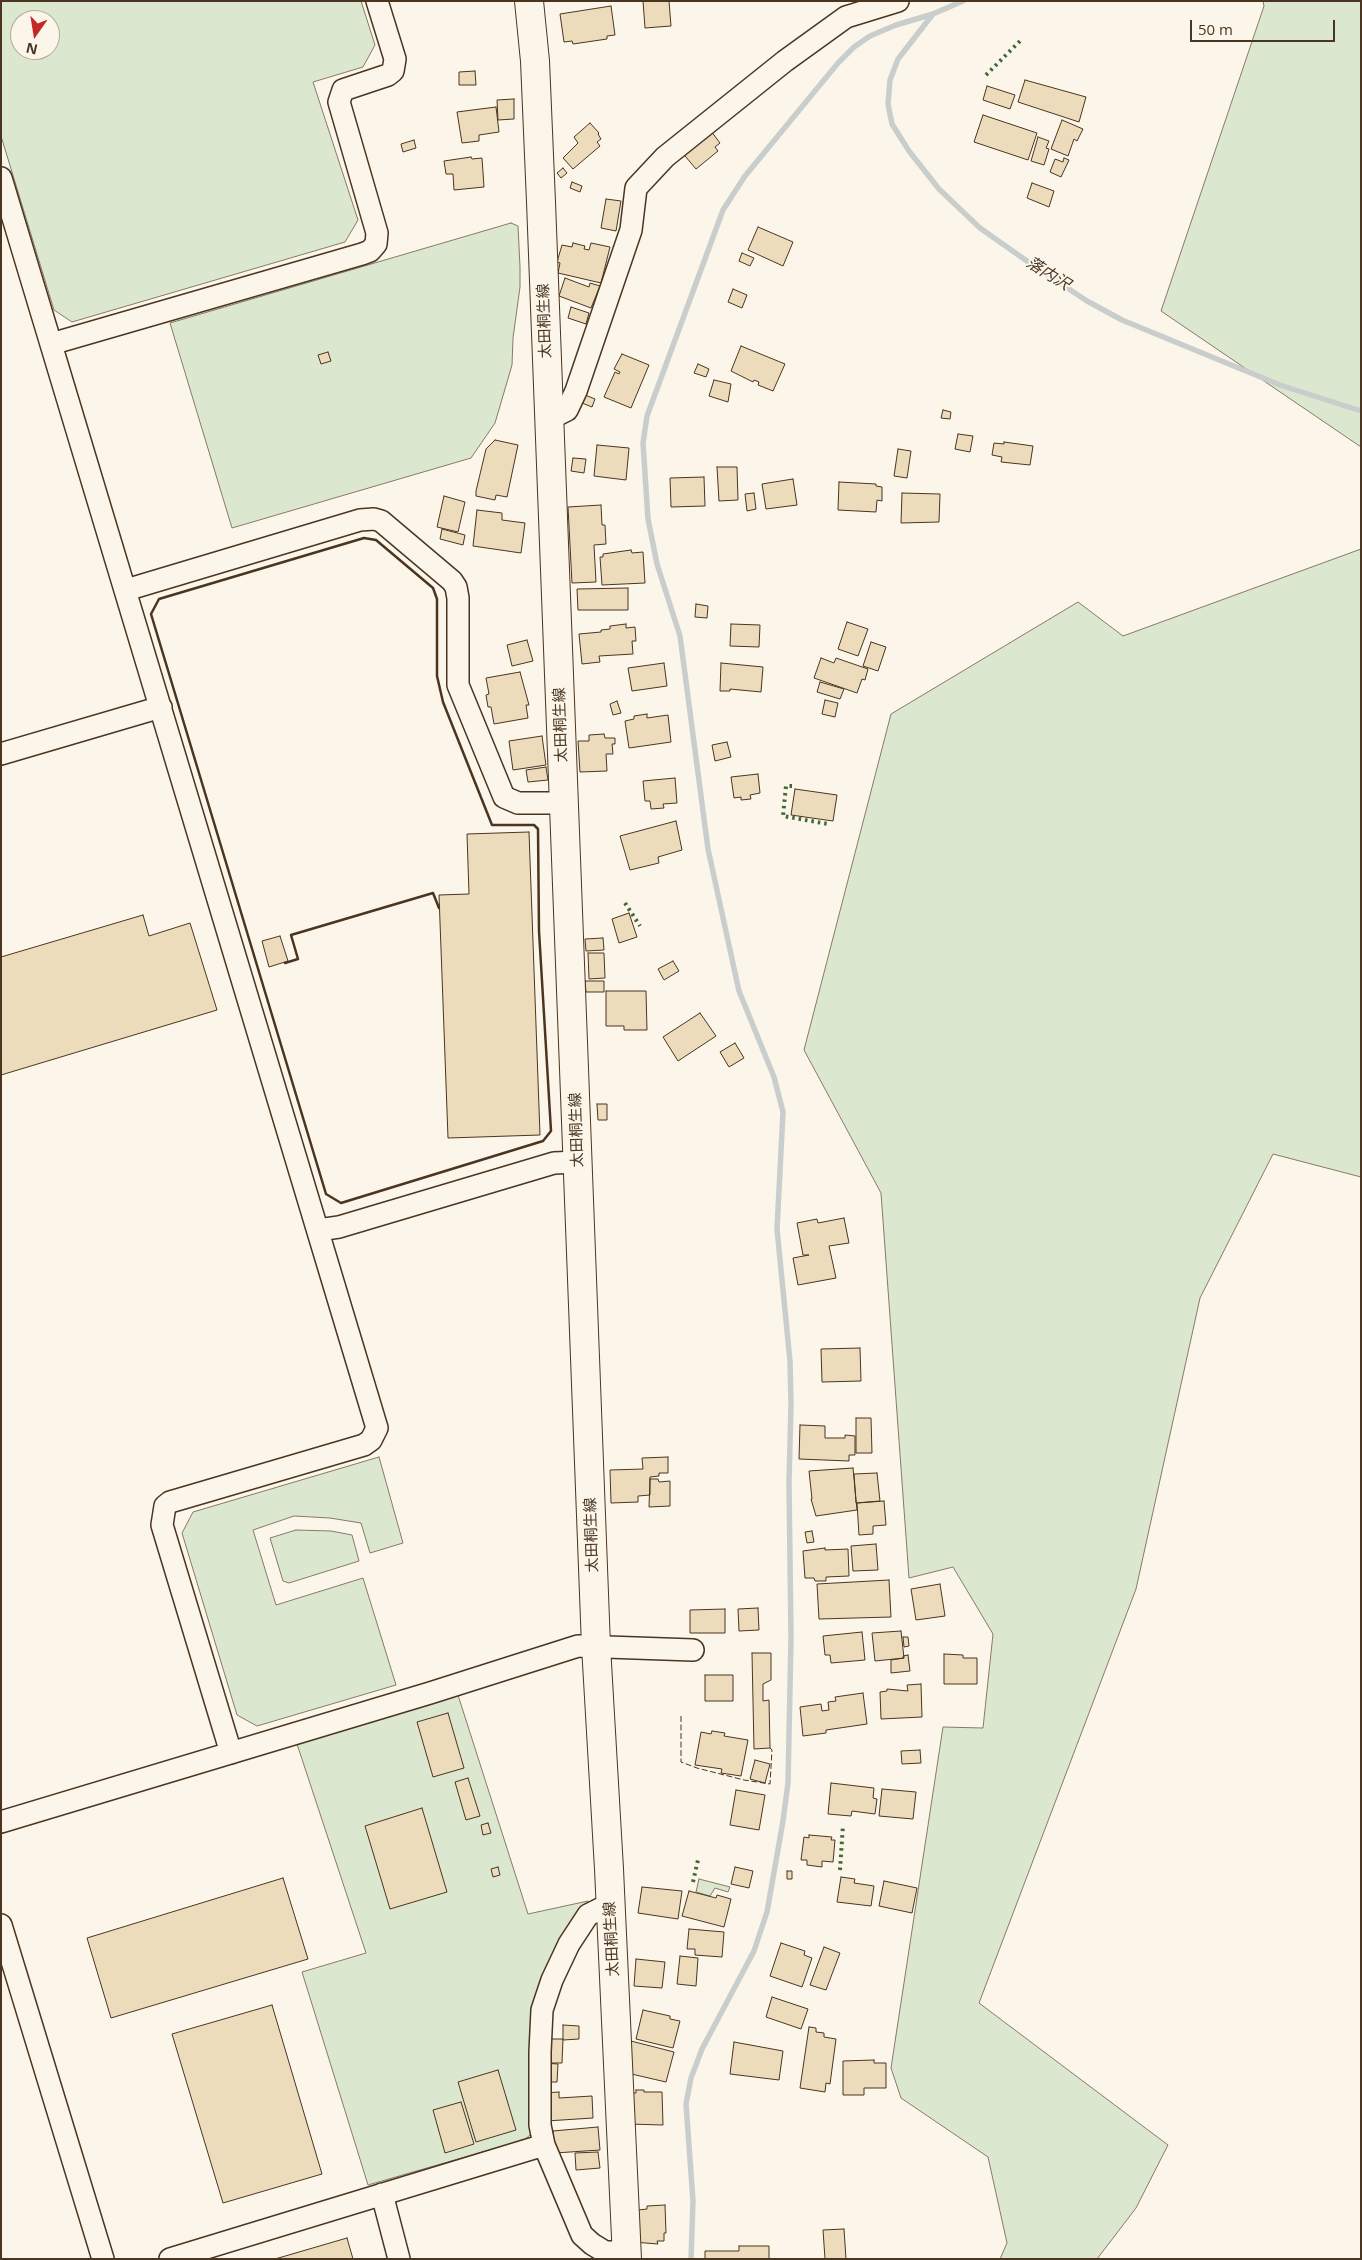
<!DOCTYPE html>
<meta charset="utf-8">
<style>
body{margin:0}
#map{position:relative;width:1362px;height:2260px;overflow:hidden;background:#fbf6e9;font-family:"Open Sans",sans-serif}
canvas{display:block}
.frame{position:absolute;inset:0;border:2px solid #4a3520;pointer-events:none}
.north{position:absolute;left:10px;top:10px;width:50px;height:50px;box-sizing:border-box;background:#fbf6e9;border:1px solid #b4a999;border-radius:50%;rotate:193deg;font-size:14px;font-weight:700;line-height:20px;text-align:center;color:#4a3520}
.north::after{content:'';display:block;margin:auto;width:18px;height:22px;background:#c62828;clip-path:polygon(50% 0,100% 100%,50% 72%,0 100%)}
.scale{position:absolute;left:1190px;top:20px;width:145px;height:22px;box-sizing:border-box;border:2px solid #4a3520;border-top:0;padding-left:6px;font-size:15px;line-height:18px;white-space:nowrap;color:#4a3520;-webkit-text-stroke:4px #fbf6e9;paint-order:stroke}
</style>
<div id="map">
<canvas width="1362" height="2260"></canvas>
<div class="frame"></div>
<div class="north">N</div>
<div class="scale">50 m</div>
</div>
<script>
const context = document.querySelector('canvas').getContext('2d');
context.lineJoin = 'round';
function paint(path, color) { context.fillStyle = color; context.fill(path, 'evenodd'); }
const shape = rows => new Path2D(rows.map(r => 'M' + r).join(''));
function trace(path, color, width, dash) { context.strokeStyle = color; context.lineWidth = width; context.lineCap = dash ? 'butt' : 'round'; context.setLineDash(dash || []); context.stroke(path); }
function label(font, color, halo, rows, align = 'center') {
  context.font = font + ' "Open Sans","Noto Sans JP",sans-serif'; context.lineWidth = 4; context.setLineDash([]); context.textBaseline = 'middle'; context.strokeStyle = halo; context.fillStyle = color; for (const [text, x, y, turn = 0] of rows) {
    context.save(); context.translate(x, y); context.rotate((+turn || 0) * Math.PI / 180); context.textAlign = isNaN(turn) ? turn : align; if (halo) context.strokeText(text, 0, 0); context.fillText(text, 0, 0); context.restore();
  }
}
const green = shape([
 [1,1,361,1,375,45,363,67,313,82,358,220,345,242,72,322,54,310,1,136,1,1],
 [20,20,50,20,50,50,20,50,20,20],
 [1263,1,1361,1,1361,447,1161,311,1264,6,1263,1],
 [511,223,518,226,520,267,520,287,513,338,512,365,495,423,471,458,232,528,170,323,511,223],
 [1361,549,1361,1177,1273,1154,1200,1298,1136,1589,979,2003,1168,2145,1136,2208,1097,2259,1000,2259,1007,2243,988,2157,901,2098,891,2068,943,1727,983,1728,993,1634,953,1567,909,1578,881,1193,804,1050,891,714,1078,602,1123,636,1361,549],
 [379,1457,403,1543,370,1553,361,1523,330,1518,294,1516,253,1530,276,1605,363,1578,396,1685,257,1726,237,1715,182,1533,193,1512,379,1457],
 [296,1530,331,1531,352,1535,359,1561,289,1583,283,1581,270,1538,296,1530],
 [457,1692,528,1914,588,1901,588,1905,554,1955,535,2131,524,2140,368,2185,302,1972,366,1953,296,1741,457,1692],
 [699,1879,730,1887,728,1892,715,1888,710,1896,696,1892,699,1879]
]);
paint(green, '#dce7d0');
trace(green, '#887966', 1);
trace(shape([
 [933,14,898,59,890,80,888,104,892,124,909,151,939,189,980,228,1034,266,1087,301,1122,320,1280,385,1361,411],
 [691,2259,693,2201,686,2104,691,2078,702,2049,754,1951,767,1912,783,1821,788,1783,791,1638,789,1482,791,1404,790,1361,777,1229,783,1112,774,1077,739,991,708,849,680,636,657,564,648,519,643,443,647,416,723,210,745,176,838,63,854,47,870,36,896,25,933,14,963,1]
]), '#c9cecd', 5.5);
const building = shape([
 [643,1,669,1,671,26,645,28,643,1],
 [611,6,615,35,607,36,607,39,573,44,572,41,564,42,560,14,611,6],
 [475,71,476,85,459,85,459,72,475,71],
 [1025,80,1086,97,1079,122,1018,102,1025,80],
 [987,86,1015,95,1010,109,983,100,987,86],
 [514,99,514,119,498,120,497,100,514,99],
 [496,107,499,132,479,135,479,141,462,143,457,112,496,107],
 [983,115,1037,133,1028,160,974,142,983,115],
 [1062,120,1083,129,1077,141,1074,139,1068,156,1051,149,1062,120],
 [590,123,599,133,598,134,601,139,597,142,600,146,573,169,563,158,578,143,574,137,590,123],
 [708,127,720,143,715,147,718,151,696,169,680,150,708,127],
 [1038,137,1049,141,1046,148,1049,149,1044,165,1031,161,1038,137],
 [414,140,416,148,403,152,401,144,414,140],
 [471,157,472,159,482,158,484,187,454,190,453,174,446,174,444,161,471,157],
 [1064,158,1069,160,1061,177,1050,172,1055,159,1063,162,1064,158],
 [563,168,567,173,561,178,557,173,563,168],
 [572,182,582,186,580,192,570,188,572,182],
 [1032,183,1054,191,1049,207,1027,198,1032,183],
 [606,199,621,201,616,231,601,228,606,199],
 [758,227,793,242,783,266,748,250,758,227],
 [573,243,585,246,584,249,589,250,591,243,610,247,601,283,558,273,560,263,557,262,562,245,572,247,573,243],
 [742,253,754,258,750,266,739,261,742,253],
 [565,278,589,287,590,283,600,286,591,308,559,296,565,278],
 [733,289,747,295,742,308,728,302,733,289],
 [571,307,589,313,586,324,568,318,571,307],
 [741,346,785,364,773,391,758,385,759,382,754,380,753,382,731,371,741,346],
 [328,352,331,361,321,364,318,355,328,352],
 [622,354,649,365,631,408,604,397,615,372,619,374,620,372,614,369,622,354],
 [698,364,709,369,706,377,694,373,698,364],
 [714,380,731,384,728,402,709,396,714,380],
 [585,395,595,399,592,407,582,403,585,395],
 [943,410,951,412,950,419,941,418,943,410],
 [958,434,973,436,970,452,955,449,958,434],
 [495,440,518,445,507,497,496,495,495,500,476,496,476,491,486,449,495,440],
 [1004,442,1033,446,1030,465,1001,462,1002,457,992,455,994,443,1004,444,1004,442],
 [597,445,629,448,626,480,594,476,597,445],
 [898,449,911,451,907,478,894,476,898,449],
 [573,458,586,459,584,473,571,471,573,458],
 [717,467,737,467,738,500,719,501,717,467],
 [704,477,705,506,671,507,670,478,704,477],
 [793,479,797,505,766,509,762,484,793,479],
 [839,482,876,484,876,486,882,487,882,501,877,500,876,512,838,510,839,482],
 [754,493,756,509,747,511,745,494,754,493],
 [902,493,940,494,939,522,901,523,902,493],
 [444,496,465,502,458,532,437,527,444,496],
 [601,505,602,525,605,525,606,544,594,545,596,582,572,583,568,507,601,505],
 [477,510,502,513,502,520,525,523,521,553,473,546,477,510],
 [442,529,465,535,463,545,440,539,442,529],
 [631,550,632,553,643,552,645,583,602,585,600,557,603,557,603,554,631,550],
 [628,588,628,610,578,610,577,589,628,588],
 [696,604,708,606,707,618,695,617,696,604],
 [847,622,868,629,858,656,838,649,847,622],
 [626,624,626,628,635,627,636,641,632,641,633,654,599,656,600,662,582,664,579,634,601,632,601,630,610,629,610,626,626,624],
 [731,624,760,625,759,647,730,646,731,624],
 [527,640,533,661,512,666,507,645,527,640],
 [871,642,886,647,878,671,863,666,871,642],
 [821,658,834,663,836,658,868,669,865,680,862,679,857,693,814,678,821,658],
 [664,663,667,686,632,691,628,668,664,663],
 [721,663,763,667,761,692,730,689,730,691,720,691,721,663],
 [520,672,529,705,526,705,528,718,494,724,491,707,488,707,486,695,489,694,486,678,520,672],
 [820,682,844,689,840,699,817,692,820,682],
 [825,700,838,703,835,717,822,714,825,700],
 [617,701,621,713,613,715,610,704,617,701],
 [647,714,647,718,668,715,671,742,629,748,625,721,634,719,634,716,647,714],
 [604,734,605,738,615,738,615,744,612,744,613,754,606,754,607,771,580,772,578,741,589,741,589,735,604,734],
 [542,736,546,765,513,770,509,741,542,736],
 [727,742,731,757,715,761,712,745,727,742],
 [546,767,548,780,528,782,526,770,546,767],
 [758,774,760,793,750,795,751,799,741,800,741,797,734,798,731,777,758,774],
 [675,778,677,803,663,804,664,808,651,809,650,801,645,801,643,781,675,778],
 [795,789,837,795,833,821,791,815,795,789],
 [676,821,682,850,658,857,659,863,630,870,620,836,676,821],
 [529,832,540,1135,448,1138,439,895,469,894,467,834,529,832],
 [629,913,637,937,619,943,612,919,629,913],
 [143,915,149,936,190,923,217,1010,1,1075,1,957,143,915],
 [280,936,288,961,269,967,262,941,280,936],
 [603,938,604,950,586,951,585,939,603,938],
 [588,953,604,953,605,978,589,979,588,953],
 [673,961,679,971,664,980,658,969,673,961],
 [585,981,604,981,604,992,586,992,585,981],
 [606,991,646,991,647,1030,624,1030,624,1026,606,1026,606,991],
 [700,1013,716,1036,678,1061,663,1037,700,1013],
 [735,1043,744,1058,729,1067,720,1052,735,1043],
 [597,1104,607,1104,607,1120,598,1120,597,1104],
 [844,1218,849,1243,829,1246,836,1278,798,1285,793,1258,809,1255,803,1255,797,1223,817,1219,818,1223,844,1218],
 [860,1348,861,1381,822,1382,821,1349,860,1348],
 [856,1418,871,1418,872,1453,856,1453,856,1418],
 [800,1425,825,1426,825,1438,845,1438,845,1435,855,1436,855,1455,849,1455,849,1461,799,1459,800,1425],
 [668,1457,668,1473,659,1473,659,1476,650,1477,650,1495,638,1496,638,1502,611,1503,610,1470,643,1469,642,1458,668,1457],
 [853,1468,857,1510,816,1516,811,1499,812,1499,809,1471,853,1468],
 [877,1473,880,1501,856,1503,854,1474,877,1473],
 [650,1479,658,1479,659,1482,670,1481,670,1506,649,1507,650,1479],
 [884,1501,886,1525,873,1526,873,1534,859,1535,857,1503,884,1501],
 [812,1531,814,1542,807,1543,805,1532,812,1531],
 [876,1544,878,1570,853,1571,851,1546,876,1544],
 [825,1548,825,1550,848,1549,849,1576,826,1577,826,1581,815,1581,814,1578,805,1578,803,1551,825,1548],
 [889,1580,891,1617,819,1619,817,1584,889,1580],
 [940,1584,945,1616,916,1620,911,1589,940,1584],
 [758,1608,759,1630,739,1631,738,1609,758,1608],
 [725,1609,725,1633,690,1633,690,1610,725,1609],
 [901,1631,904,1658,875,1661,872,1633,901,1631],
 [862,1632,865,1660,831,1663,830,1655,825,1655,823,1636,862,1632],
 [903,1637,908,1637,909,1646,904,1647,903,1637],
 [752,1653,771,1653,771,1680,763,1684,763,1701,769,1700,770,1748,754,1749,752,1653],
 [944,1654,963,1655,963,1658,977,1658,977,1684,944,1684,944,1654],
 [908,1655,910,1671,891,1673,891,1660,904,1658,903,1656,908,1655],
 [705,1675,733,1675,733,1701,705,1701,705,1675],
 [921,1684,922,1717,881,1719,880,1692,887,1691,887,1689,908,1691,907,1685,921,1684],
 [863,1693,867,1724,826,1730,826,1733,803,1736,800,1707,821,1704,822,1711,829,1710,828,1702,836,1701,835,1697,863,1693],
 [448,1713,464,1768,433,1777,417,1722,448,1713],
 [712,1731,725,1733,724,1736,748,1740,741,1776,721,1773,722,1769,695,1765,701,1732,711,1734,712,1731],
 [920,1750,921,1763,902,1764,901,1751,920,1750],
 [755,1760,770,1764,765,1783,750,1779,755,1760],
 [468,1778,480,1816,466,1820,455,1782,468,1778],
 [831,1783,874,1788,873,1798,877,1799,875,1814,852,1811,851,1816,828,1814,831,1783],
 [882,1789,916,1792,913,1819,879,1816,882,1789],
 [736,1790,765,1795,759,1830,730,1825,736,1790],
 [422,1808,447,1892,390,1909,365,1826,422,1808],
 [488,1823,491,1833,483,1835,481,1825,488,1823],
 [809,1835,832,1837,831,1840,835,1840,833,1862,822,1861,822,1867,807,1865,807,1860,801,1860,804,1837,809,1838,809,1835],
 [498,1867,500,1875,493,1877,491,1869,498,1867],
 [735,1867,753,1871,749,1888,731,1884,735,1867],
 [787,1871,792,1871,792,1879,787,1879,787,1871],
 [841,1877,855,1879,854,1883,874,1886,871,1906,837,1902,841,1877],
 [283,1878,308,1959,111,2018,87,1938,283,1878],
 [884,1881,917,1888,912,1913,879,1906,884,1881],
 [642,1887,682,1891,678,1919,638,1913,642,1887],
 [689,1891,716,1898,717,1895,731,1899,724,1927,682,1916,689,1891],
 [689,1929,724,1932,722,1957,695,1955,695,1949,687,1949,689,1929],
 [781,1943,805,1951,804,1955,812,1958,802,1987,770,1976,781,1943],
 [824,1947,840,1953,826,1990,810,1985,824,1947],
 [680,1956,698,1958,696,1986,677,1984,680,1956],
 [636,1959,665,1962,662,1988,634,1986,636,1959],
 [772,1997,808,2009,801,2029,766,2017,772,1997],
 [272,2005,322,2174,223,2203,172,2034,272,2005],
 [643,2010,670,2016,670,2019,680,2021,673,2048,636,2039,643,2010],
 [563,2025,579,2026,579,2039,563,2040,563,2025],
 [809,2027,816,2028,816,2032,824,2033,824,2037,836,2039,830,2084,826,2083,825,2092,800,2088,809,2027],
 [547,2039,563,2039,562,2063,546,2063,547,2039],
 [627,2040,674,2052,666,2082,627,2073,627,2040],
 [734,2042,783,2051,779,2080,730,2074,734,2042],
 [874,2060,874,2063,886,2063,886,2088,864,2088,864,2095,843,2095,843,2061,874,2060],
 [543,2063,558,2064,557,2082,542,2082,543,2063],
 [498,2070,516,2130,476,2142,458,2082,498,2070],
 [636,2090,644,2090,644,2092,662,2092,663,2125,628,2124,627,2093,636,2093,636,2090],
 [559,2092,559,2098,592,2096,593,2118,546,2121,544,2093,559,2092],
 [461,2102,474,2144,445,2153,433,2110,461,2102],
 [598,2127,600,2150,555,2153,553,2131,598,2127],
 [598,2152,600,2168,576,2170,575,2153,598,2152],
 [665,2205,666,2233,664,2233,664,2241,657,2241,658,2244,633,2242,638,2210,647,2209,647,2206,665,2205],
 [844,2229,846,2259,825,2259,823,2230,844,2229],
 [347,2238,353,2259,275,2259,347,2238],
 [739,2246,769,2246,769,2259,705,2259,705,2251,739,2251,739,2246]
]);
paint(building, '#ecdcbc');
trace(building, '#4a3520', 1);
const minor = shape([
 [1,178,377,1428,371,1440,364,1445,211,1490,170,1502,165,1506,162,1525,231,1753],
 [51,344,362,254,370,251,376,244,377,233,339,102,343,90,388,75,393,71,395,59,377,1],
 [549,419,567,410,576,391,631,230,636,188,665,157,785,61,846,17,898,1],
 [126,590,360,520,374,519,381,521,452,581,456,587,458,598,458,685,504,797,518,803,564,803],
 [1,754,161,707],
 [318,1230,339,1227,554,1163,578,1162],
 [1,1822,430,1693,578,1646,693,1650],
 [610,1904,588,1915,569,1944,552,1980,542,2010,540,2052,540,2125,544,2145,582,2235,592,2244,605,2252,626,2252],
 [1,1925,103,2259],
 [382,2194,399,2259],
 [170,2259,544,2145]
]);
const major = shape([
 [529,1,535,61,541,202,596,1646,609,1869,627,2259]
]);
trace(minor, '#4a3520', 24);
trace(major, '#4a3520', 30);
trace(minor, '#fbf6e9', 21);
trace(major, '#fbf6e9', 28);
trace(shape([
 [986,75,1022,39],
 [792,786,786,786,783,816,828,824],
 [625,903,640,926],
 [840,1870,843,1825],
 [693,1882,698,1860]
]), '#436837', 4, [2.5, 4]);
trace(shape([
 [681,1716,681,1762,697,1768,744,1780,770,1784,772,1750,770,1748]
]), '#4a3520', 1, [6, 2.5]);
trace(shape([
 [364,538,376,540,433,588,437,599,437,676,443,702,492,825,534,825,538,829,539,931,551,1131,543,1141,341,1203,326,1194,151,614,159,599,364,538],
 [285,963,298,959,291,935,433,893,439,908]
]), '#4a3520', 2.5);
label('15px', '#4a3520', '#fbf6e9', [
 ["太田桐生線",545,321,-92],
 ["太田桐生線",561,725,-92],
 ["太田桐生線",577,1130,-92],
 ["太田桐生線",592,1535,-92],
 ["太田桐生線",612,1939,-93]
]);
label('italic 16px', '#4a3520', '#fbf6e9', [
 ["落内沢",1048,274,32]
]);
</script>
